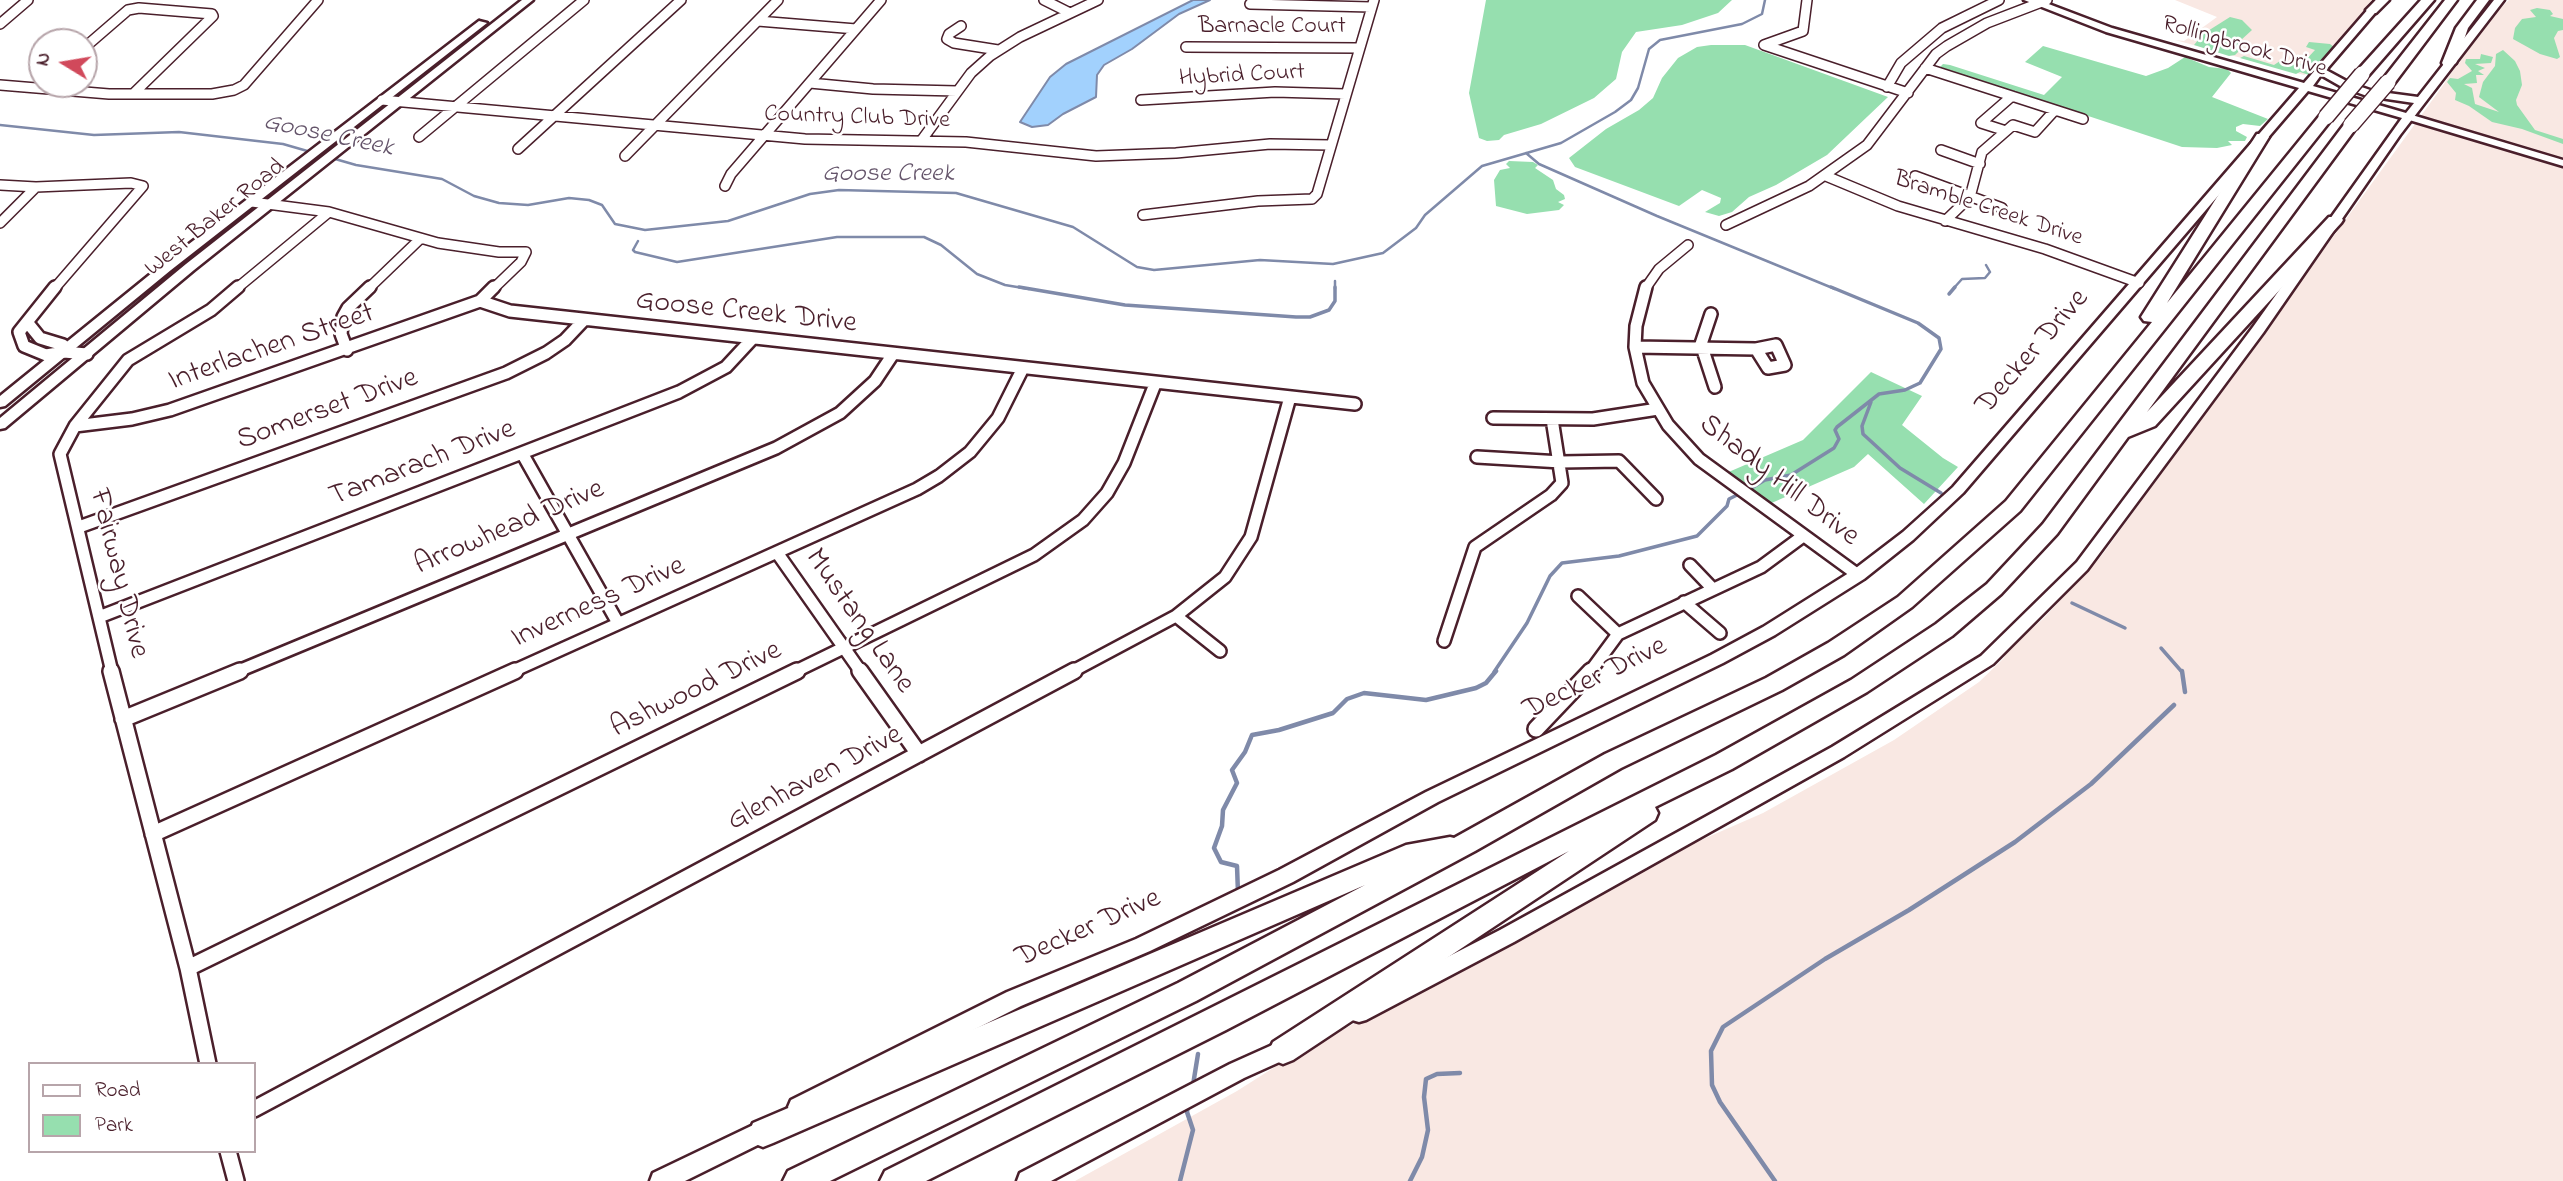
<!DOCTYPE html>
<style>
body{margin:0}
#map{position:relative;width:2563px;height:1181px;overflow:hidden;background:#fff;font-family:"Indie Flower",sans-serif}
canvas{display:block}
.legend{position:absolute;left:28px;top:1062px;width:228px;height:91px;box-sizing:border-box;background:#fff;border:2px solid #b7a5aa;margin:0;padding:9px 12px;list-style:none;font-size:21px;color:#4a1f2b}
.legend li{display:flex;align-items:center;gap:14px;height:35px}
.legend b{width:35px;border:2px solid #b7a5aa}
.north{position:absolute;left:28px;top:28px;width:70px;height:70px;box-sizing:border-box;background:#fff;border:2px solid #b7a5aa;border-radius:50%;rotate:281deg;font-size:19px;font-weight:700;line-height:28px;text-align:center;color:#4a1f2b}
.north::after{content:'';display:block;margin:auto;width:24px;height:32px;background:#d1495b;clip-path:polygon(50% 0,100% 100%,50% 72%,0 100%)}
</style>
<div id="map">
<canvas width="2563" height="1181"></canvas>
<ul class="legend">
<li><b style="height:9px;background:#fff"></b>Road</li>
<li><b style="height:19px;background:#96dfaf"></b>Park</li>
</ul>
<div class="north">N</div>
</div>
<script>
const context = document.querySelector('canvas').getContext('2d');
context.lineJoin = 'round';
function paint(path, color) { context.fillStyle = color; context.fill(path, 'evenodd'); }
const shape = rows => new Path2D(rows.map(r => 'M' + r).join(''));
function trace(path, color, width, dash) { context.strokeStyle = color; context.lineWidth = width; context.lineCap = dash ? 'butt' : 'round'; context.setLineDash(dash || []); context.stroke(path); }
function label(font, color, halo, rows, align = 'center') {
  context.font = font + ' "Indie Flower",sans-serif'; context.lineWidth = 5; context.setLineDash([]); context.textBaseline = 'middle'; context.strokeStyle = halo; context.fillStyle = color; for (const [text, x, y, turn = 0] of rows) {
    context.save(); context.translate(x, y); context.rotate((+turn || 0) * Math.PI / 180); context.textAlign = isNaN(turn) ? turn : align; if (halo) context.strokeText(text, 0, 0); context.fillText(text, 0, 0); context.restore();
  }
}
paint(shape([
 [2175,0,2375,0,2314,71,2304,75,2175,40,2184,41,2217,17],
 [2509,0,2563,0,2563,1181,1075,1181,1237,1091,1300,1051,1459,971,1692,844,1763,813,1894,740,1979,682,2004,658,2006,651,2043,619,2102,555,2444,84,2480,28]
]), '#f9e8e3');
paint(shape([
 [1486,0,1732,0,1718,13,1682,25,1636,32,1622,52,1616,79,1594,98,1541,124,1504,135,1499,140,1487,141,1479,138,1469,93],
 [2537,8,2550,10,2553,14,2550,16,2563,19,2563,30,2558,31,2554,38,2560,57,2557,59,2540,54,2513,39,2515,28,2522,19,2536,17,2530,10],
 [2230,17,2242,20,2252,30,2240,41,2240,50,2235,55,2229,56,2194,45,2203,34],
 [2309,42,2330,44,2334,47,2309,75,2300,72,2296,74,2240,58,2244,56,2274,65,2280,61,2302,64,2315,50,2306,47],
 [1711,45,1745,45,1888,97,1827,155,1776,185,1749,197,1732,212,1719,216,1705,212,1720,203,1721,198,1702,190,1679,206,1575,167,1569,158,1606,129,1639,110,1653,98,1662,78,1678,58,1697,47],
 [2043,46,2146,76,2168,68,2185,57,2209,67,2227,69,2231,73,2212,97,2268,119,2260,126,2243,124,2236,127,2236,131,2247,137,2245,141,2228,141,2232,145,2217,148,2182,147,1940,67,1943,64,1950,65,2044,95,2062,77,2025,62],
 [2503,50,2515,61,2520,71,2522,85,2516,100,2517,105,2535,130,2563,139,2563,144,2522,129,2492,122,2469,106,2455,100,2456,93,2447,82,2450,78,2458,79,2472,71,2465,63,2466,59,2480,59,2481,54,2493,57,2491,63,2475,64,2485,68,2478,71,2484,75,2476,75,2477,83,2464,84,2472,88,2475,104,2499,112,2479,97,2483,82,2495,66,2496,54],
 [1509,161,1533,162,1538,165,1535,168,1553,180,1556,189,1564,195,1565,199,1558,202,1564,205,1559,210,1527,214,1496,206,1494,180,1500,170,1510,168,1506,164],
 [1871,372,1922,396,1902,425,1943,458,1958,467,1924,504,1868,454,1854,467,1767,505,1724,474,1803,440]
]), '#96dfaf');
const water = shape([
 [1193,0,1210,0,1179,14,1132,49,1104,65,1097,75,1096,97,1063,114,1048,125,1032,127,1020,122,1050,77,1066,64,1193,0]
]);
paint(water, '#a2d1fd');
trace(water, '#7f8aa9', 2);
trace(shape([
 [0,125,94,135,179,132,283,144,356,165,442,179,474,196,499,203,528,205,569,198,589,200,602,205,615,224,645,230,728,221,810,194,839,190,956,193,1073,227,1137,267,1154,270,1260,260,1333,264,1383,253,1416,228,1425,215,1482,166,1561,143,1615,112,1631,100,1638,88,1649,49,1660,40,1742,24,1762,14,1765,0],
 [1526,153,1539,164,1657,216,1835,289],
 [638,241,633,250,635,252,677,262,837,237,924,237,941,245,977,274,1005,285,1029,289],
 [1335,281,1335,289],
 [1953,289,1962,279,1985,278,1990,272,1986,265]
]), '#7f8aa9', 2.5);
trace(shape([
 [1019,287,1125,305,1296,317,1310,317,1329,310,1335,301,1335,287],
 [1949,294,1955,287],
 [1871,402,1862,426,1863,434,1900,468,1941,493],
 [1748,490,1765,480,1791,475,1834,448,1839,439,1835,430,1837,427,1879,394,1905,390,1920,383,1941,349,1939,338,1918,323,1831,287],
 [2072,603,2125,628],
 [2161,648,2182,672],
 [1494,672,1527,623,1550,576,1562,563,1619,556,1697,536,1727,506,1729,499,1741,493]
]), '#7f8aa9', 3.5);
trace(shape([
 [2182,671,2185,692],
 [1238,893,1237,866,1221,862,1214,848,1222,826,1223,810,1237,783,1232,770,1245,752,1252,735,1279,730,1333,713,1347,699,1364,693,1426,700,1476,688,1486,683,1496,671],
 [1193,1085,1198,1054],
 [1180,1181,1193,1130,1187,1112,1188,1106],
 [1410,1181,1422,1157,1428,1130,1424,1097,1426,1079,1437,1074,1460,1073],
 [1775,1181,1720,1102,1712,1085,1711,1051,1723,1027,1825,959,1909,910,2015,842,2091,784,2174,705]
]), '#7f8aa9', 4.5);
const minorFar2 = shape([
 [1044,0,1070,13],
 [1807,0,1803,31,1764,45,1908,93],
 [1250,4,1371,7],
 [758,21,856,29],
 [0,24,28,0],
 [961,26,949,34,947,39,954,43,998,50],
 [1186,47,1358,48],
 [84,48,128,10,139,8,212,14,213,16,133,94],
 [1925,68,2083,119],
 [810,83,873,89,957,91],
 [0,85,109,94,212,94,234,90,244,85,318,0],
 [1887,87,1901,63,1942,28,1999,0],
 [382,100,805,139,966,142,1096,156,1176,153,1270,144,1330,145],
 [1141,100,1275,92,1345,94],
 [2006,131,1981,123,2012,96],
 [419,137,584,0],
 [921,141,971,73,990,56,1020,37,1098,0],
 [518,149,681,0],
 [1941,150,1980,164],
 [625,156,778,0],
 [1826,176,1898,206,2045,249,2139,283],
 [1915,176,2002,208],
 [0,185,36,187,131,183,143,186,54,289],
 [725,186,731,174,881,0],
 [252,202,329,212,438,243,499,252,526,252,521,262,493,289],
 [1143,215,1258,201,1312,199,1317,194,1374,0],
 [1945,221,1970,197,1982,152,2013,125,2035,132,2055,110],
 [0,223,36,187],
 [1726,225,1809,186,1867,145,1936,54,1947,46,1987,23,2047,0],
 [236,289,329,212],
 [368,289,420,239],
 [1645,289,1659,269,1688,245]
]);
const minorFar1 = shape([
 [55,287,19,332,24,346,46,355,64,352,87,354],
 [494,287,480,301,510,311,1355,404],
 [1646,287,1636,326,1635,347,1643,383,1668,425,1699,459,1858,575],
 [1711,314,1701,344,1715,387],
 [27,322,40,338,63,345,64,352],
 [1776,345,1785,365,1768,368,1756,349,1776,345],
 [1635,347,1756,349],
 [347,350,341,334,343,317,348,308,370,287],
 [1493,418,1593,419,1658,409],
 [75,426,132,419,170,410,480,301],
 [522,453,618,623],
 [1477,457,1561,462,1619,461,1656,499],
 [79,527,506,373,546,353,565,340,583,321],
 [778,554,861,672],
 [1690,565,1712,588],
 [1578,596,1618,634],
 [1684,602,1720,633],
 [1176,616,1220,651],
 [99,617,679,392,726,367,752,339],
 [1444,641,1475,547,1551,495,1562,483,1552,419],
 [112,672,60,454,75,426,128,360,211,310,238,287],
 [236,672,776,448,840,413,875,381,893,354],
 [511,672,917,489,939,476,970,452,998,418,1023,368],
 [794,672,1034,555,1083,520,1107,493,1124,463,1155,384],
 [1071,672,1176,616,1225,577,1251,537,1290,397],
 [1590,672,1618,634,1761,567,1803,536]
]);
const minor = shape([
 [111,671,188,968,208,1064],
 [860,671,919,754],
 [123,719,240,671],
 [1536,729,1591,671],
 [153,834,515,671],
 [188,968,797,671],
 [254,1109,1074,671],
 [228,1151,236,1181]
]);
const tertiary = shape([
 [2406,115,2412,115,2563,160,2563,166,2406,119,2406,115]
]);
const secondary = shape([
 [522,0,533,0,194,270,5,428,0,429,0,418,186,264,522,0],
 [2024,0,2038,0,2112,28,2304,83,2376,0,2386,0,2326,70,2350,83,2373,91,2418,97,2494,0,2504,0,2400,135,2263,333,2087,570,1993,664,1844,757,1514,942,1366,1020,1359,1022,1352,1020,1349,1013,1352,1006,1500,930,1832,747,1981,656,2077,562,2253,327,2402,118,2308,91,1963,493,1913,540,1864,579,1775,635,1723,663,1438,802,1293,882,1150,951,1021,1006,807,1114,799,1117,791,1114,788,1107,791,1100,1007,992,1136,939,1279,870,1426,792,1711,655,1763,627,1852,571,1903,532,1953,487,2299,88,2106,32,2024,0],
 [2321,75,2342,87,2367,96,2414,103,2406,113,2313,86,2321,75],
 [479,21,487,23,171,270,5,406,0,407,0,396,163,264,479,21],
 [1288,1038,1295,1041,1298,1048,1295,1055,1244,1078,1051,1181,1017,1181,1020,1173,1230,1064,1288,1038],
 [770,1117,778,1121,781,1128,778,1135,685,1181,650,1181,653,1173,770,1117]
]);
const motorway = shape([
 [2376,0,2389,0,2376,13,2368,13,2366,10,2376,0],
 [2421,0,2434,0,2367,77,2357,77,2357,71,2421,0],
 [2445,0,2457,0,2393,85,2383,85,2383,79,2445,0],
 [2477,0,2489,0,2468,28,2456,63,2449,67,2444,66,2442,63,2456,28,2477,0],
 [2326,113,2333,117,2331,120,2020,511,1912,607,1844,655,1782,690,1621,768,1475,851,1196,1001,830,1181,783,1181,788,1171,1178,983,1365,885,773,1143,763,1147,753,1143,749,1133,753,1123,1406,845,1450,837,1454,838,1605,754,1766,678,1828,643,1898,597,2006,501,2152,322,2144,321,2141,317,2257,134,2267,134,2269,137,2167,303,2321,114,2326,113],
 [2351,121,2358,125,2356,128,2147,412,2329,217,2341,217,2343,220,2341,223,2155,426,2128,437,2057,534,2001,594,1952,636,1867,692,1732,769,1655,807,1658,813,1655,820,1293,1060,1283,1064,1273,1060,1269,1051,1273,1042,1569,851,1226,1030,926,1181,880,1181,885,1171,1716,755,1851,680,1936,624,1987,584,2043,524,2346,122,2351,121]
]);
trace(minorFar2, '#4a1f2b', 12);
trace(minorFar1, '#4a1f2b', 16);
trace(minor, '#4a1f2b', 20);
trace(tertiary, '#4a1f2b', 5);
trace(secondary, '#4a1f2b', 5);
trace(motorway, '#4a1f2b', 5);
trace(minorFar2, '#fff', 9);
trace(minorFar1, '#fff', 11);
trace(minor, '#fff', 15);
paint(tertiary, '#fff');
paint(secondary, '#fff');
paint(motorway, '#fff');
const motorwayBridge = shape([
 [2326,117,2362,74],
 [2351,125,2388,82]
]);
trace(motorwayBridge, '#4a1f2b', 18, []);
trace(motorwayBridge, '#fff', 15);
label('24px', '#4a1f2b', '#fff', [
 ["Barnacle Court",1272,28],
 ["Rollingbrook Drive",2244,48,16],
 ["Hybrid Court",1242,77,-3],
 ["Country Club Drive",857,119,2],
 ["Bramble Creek Drive",1988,210,18],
 ["West Baker Road",216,219,-39]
]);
label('italic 26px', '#64546a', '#fff', [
 ["Goose Creek",328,137,12],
 ["Goose Creek",888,176]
]);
label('30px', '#4a1f2b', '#fff', [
 ["Goose Creek Drive",746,314,6],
 ["Interlachen Street",272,349,-19],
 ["Decker Drive",2034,353,-49],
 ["Somerset Drive",328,411,-20],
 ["Tamarach Drive",423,465,-21],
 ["Shady Hill Drive",1778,482,38],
 ["Arrowhead Drive",510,529,-23],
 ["Fairway Drive",117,574,76],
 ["Inverness Drive",599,604,-24],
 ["Mustang Lane",858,622,55],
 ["Decker Drive",1596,680,-26],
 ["Ashwood Drive",697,691,-26],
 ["Glenhaven Drive",816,780,-28],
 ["Decker Drive",1089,930,-24]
]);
</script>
